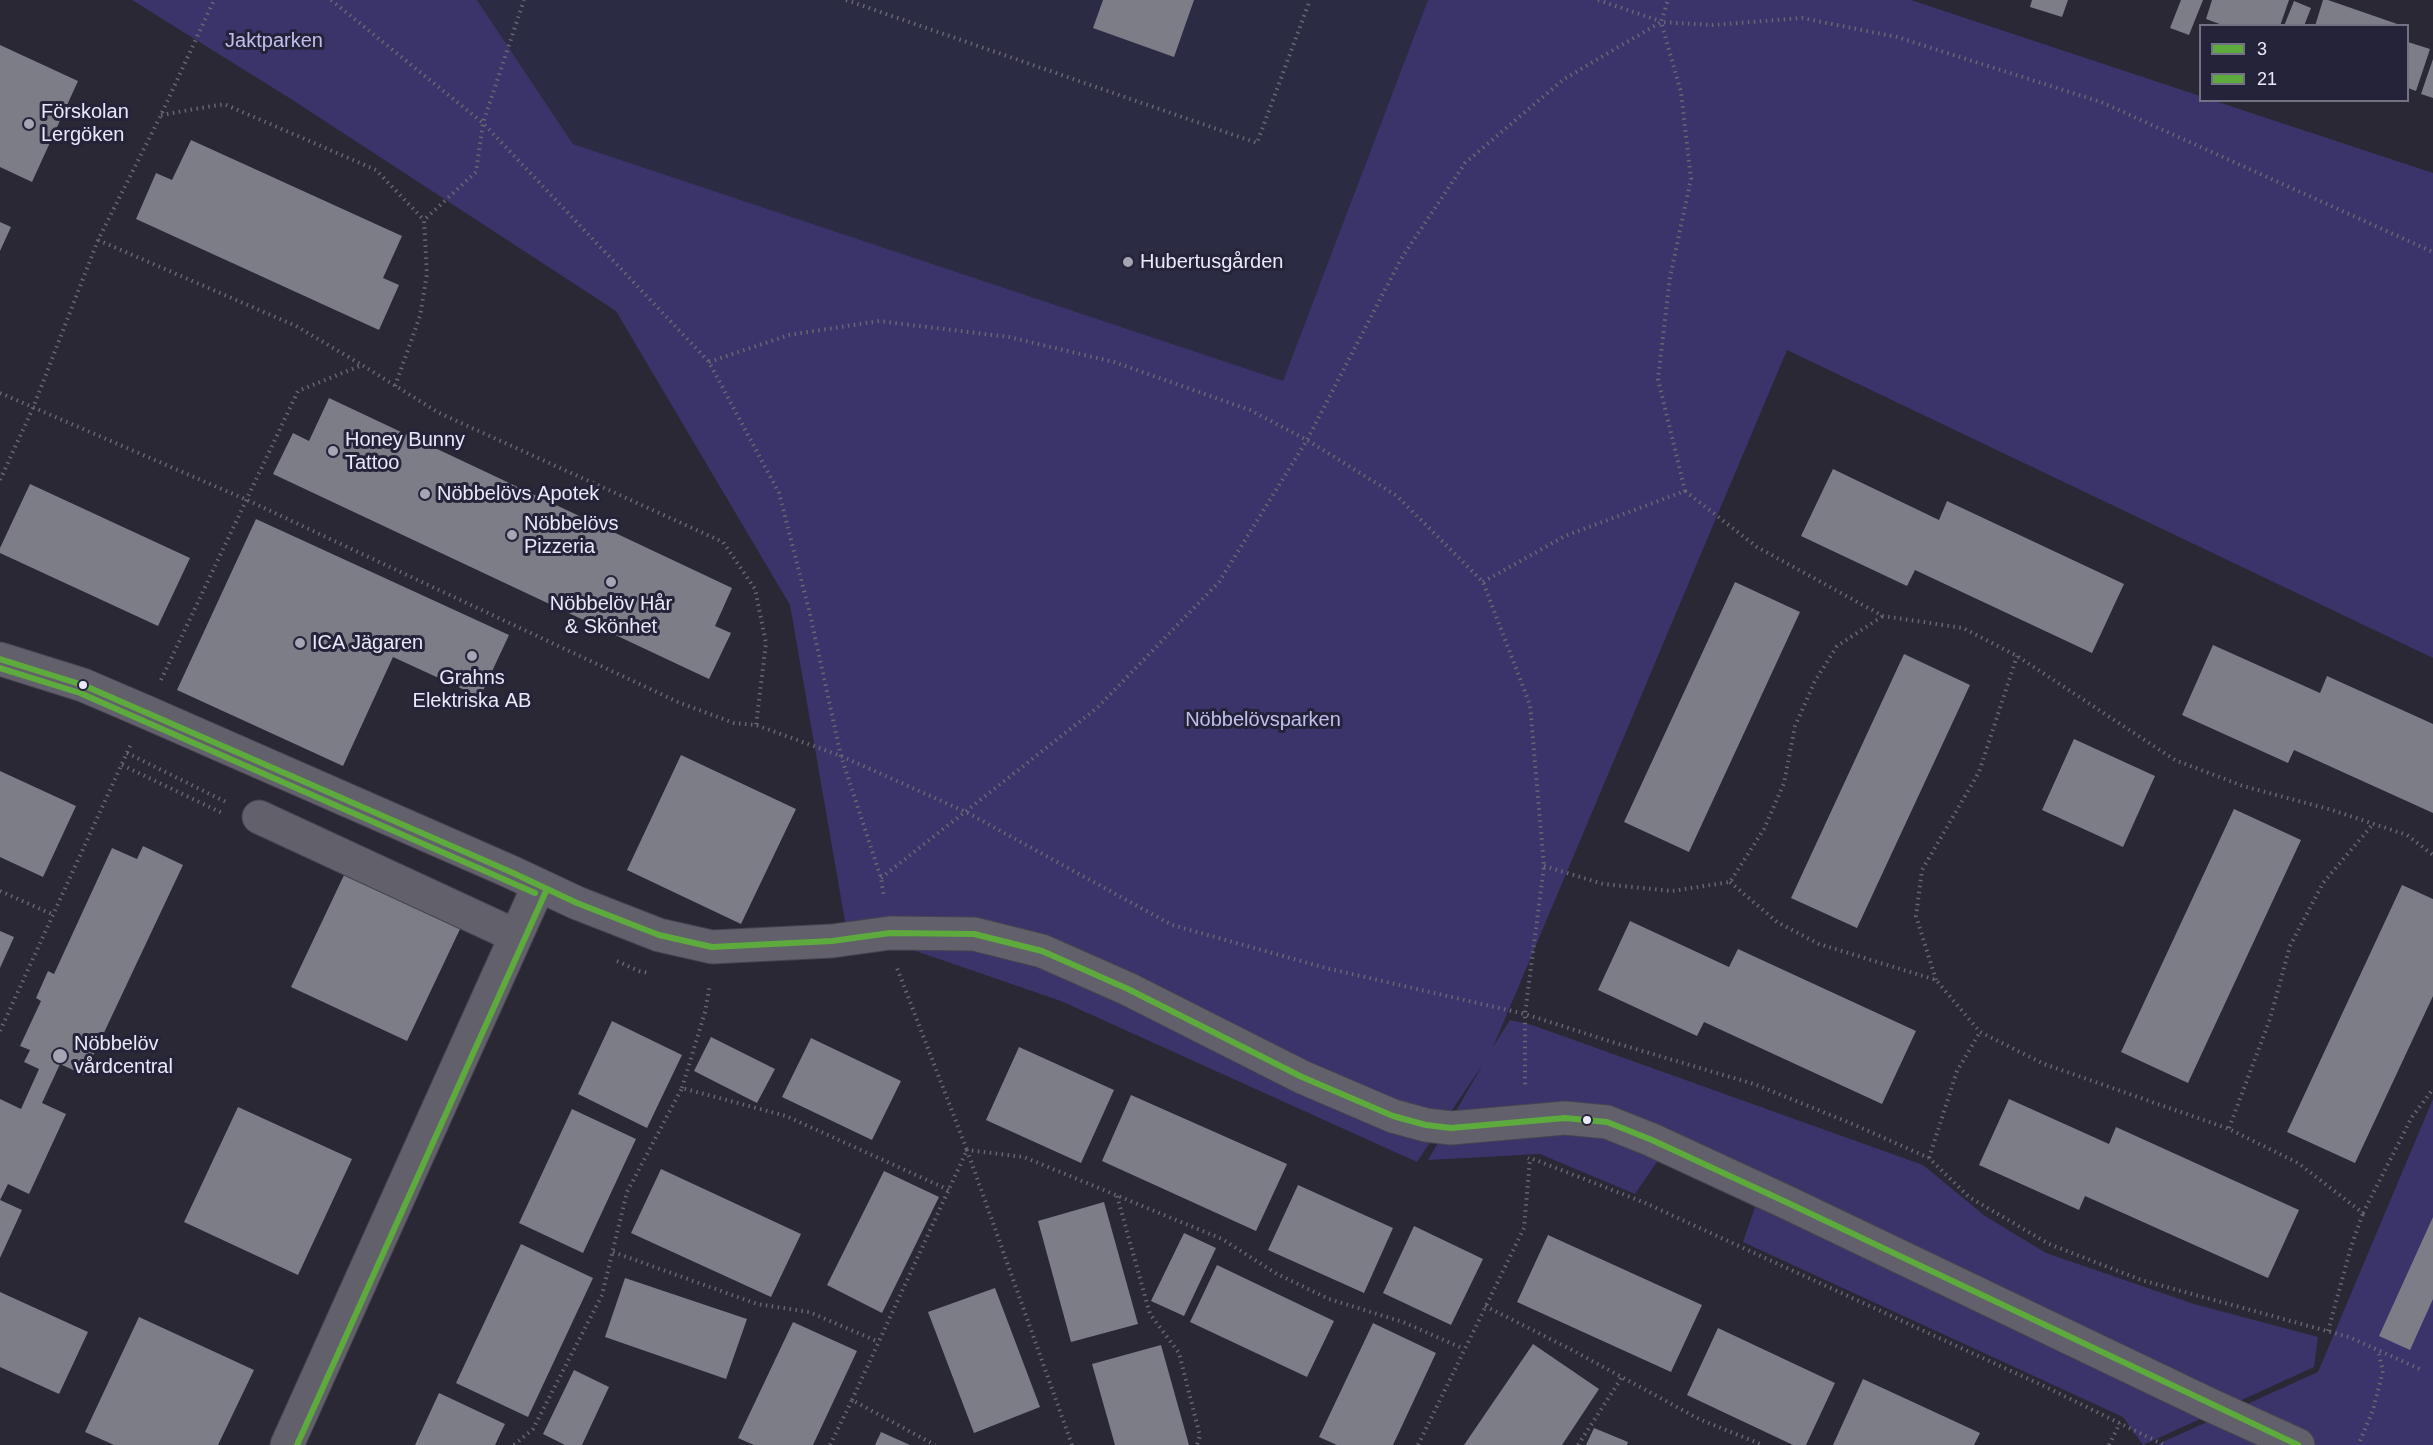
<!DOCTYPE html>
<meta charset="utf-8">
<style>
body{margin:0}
#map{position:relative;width:2433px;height:1445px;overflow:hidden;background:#292834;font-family:Helvetica,sans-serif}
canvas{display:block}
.legend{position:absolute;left:2199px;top:24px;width:210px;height:78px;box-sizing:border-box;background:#242339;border:2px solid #737285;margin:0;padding:8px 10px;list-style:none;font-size:18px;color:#e9e9f8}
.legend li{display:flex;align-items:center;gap:12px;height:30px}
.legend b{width:30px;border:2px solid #737285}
</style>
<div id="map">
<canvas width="2433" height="1445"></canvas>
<ul class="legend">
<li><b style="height:8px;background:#5dab3c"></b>3</li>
<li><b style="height:8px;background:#5dab3c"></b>21</li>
</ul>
</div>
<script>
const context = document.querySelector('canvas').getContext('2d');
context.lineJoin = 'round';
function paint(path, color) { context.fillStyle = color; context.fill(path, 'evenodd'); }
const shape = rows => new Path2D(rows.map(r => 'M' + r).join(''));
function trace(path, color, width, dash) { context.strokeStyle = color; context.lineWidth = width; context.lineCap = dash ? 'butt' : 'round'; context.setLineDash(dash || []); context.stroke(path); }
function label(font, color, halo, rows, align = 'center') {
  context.font = font + ' Helvetica,sans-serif'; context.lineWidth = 6; context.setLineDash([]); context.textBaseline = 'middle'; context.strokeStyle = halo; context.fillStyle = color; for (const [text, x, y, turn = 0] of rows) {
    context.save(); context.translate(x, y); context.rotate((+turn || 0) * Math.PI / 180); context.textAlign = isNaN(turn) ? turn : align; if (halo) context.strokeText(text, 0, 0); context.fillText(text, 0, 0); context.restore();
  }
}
paint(shape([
 [477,0,1428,0,1283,381,573,144]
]), '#2c2b44');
paint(shape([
 [132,0,477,0,573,144,1283,381,1428,0,1911,0,2200,96,2200,100,2215,101,2433,173,2433,658,1787,350,1493,1047,1510,1020,1532,1025,1923,1165,1985,1216,2046,1253,2194,1304,2318,1337,2314,1367,2143,1445,2123,1417,1743,1242,1756,1204,1659,1159,1635,1194,1540,1154,1428,1160,1483,1064,1417,1162,1061,1001,846,927,790,605,616,311,291,99],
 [2433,1099,2433,1445,2156,1445,2318,1372]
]), '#3b346b');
paint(shape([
 [1103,0,1194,0,1174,57,1093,28],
 [2032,0,2068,0,2062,17,2030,7],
 [2181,0,2203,0,2189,35,2170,28],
 [2212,0,2289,0,2280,26,2225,26,2206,19],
 [2323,0,2328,0,2403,26,2315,26],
 [2294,1,2311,8,2304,26,2284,26],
 [2408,42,2430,49,2416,91,2408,88],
 [0,45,78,81,32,182,0,167],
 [2433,59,2433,98,2421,94],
 [191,140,402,236,383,278,399,285,379,330,136,219,156,173,172,180],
 [0,222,11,227,0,251],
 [329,398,732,588,715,626,731,633,709,679,273,474,293,433,309,441],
 [1833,469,1939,520,1947,501,2124,584,2092,653,1915,570,1907,586,1801,536],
 [30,484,190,558,158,626,0,553,0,548],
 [256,519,509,635,480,697,393,657,343,766,177,690],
 [1735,582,1800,612,1689,852,1624,822],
 [2213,645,2320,693,2327,676,2433,724,2433,813,2294,750,2288,763,2182,715],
 [1904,654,1970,685,1857,928,1791,898],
 [2074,739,2155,776,2123,847,2042,810],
 [681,755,796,809,741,924,627,870],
 [0,771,76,806,43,877,0,857],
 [2234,809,2301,840,2188,1083,2121,1052],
 [143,846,183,865,84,1075,60,1064,42,1103,66,1114,29,1194,8,1184,0,1200,22,1210,0,1258,0,1099,21,1109,39,1069,24,1062,30,1050,20,1046,41,1001,36,998,48,971,54,974,112,848,137,859],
 [345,873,461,927,407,1041,291,987],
 [2402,885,2433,899,2433,996,2355,1163,2287,1132],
 [1630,921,1729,967,1738,949,1916,1031,1882,1104,1704,1022,1697,1036,1598,990],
 [0,931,14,937,0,968],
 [612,1021,682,1055,647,1128,578,1094],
 [711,1037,775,1069,757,1103,694,1071],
 [811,1038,901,1081,872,1140,782,1097],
 [1019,1047,1114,1090,1081,1163,986,1120],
 [1131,1095,1287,1164,1256,1231,1102,1161],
 [2009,1099,2109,1144,2116,1127,2299,1210,2268,1278,2085,1196,2079,1210,1979,1165],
 [238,1107,352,1159,298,1275,184,1222],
 [572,1109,636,1139,583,1253,519,1223],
 [661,1169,801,1234,771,1297,631,1233],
 [884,1171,939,1197,882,1313,827,1285],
 [1298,1185,1393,1228,1364,1293,1268,1250],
 [1104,1202,1138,1324,1071,1342,1038,1221],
 [2433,1217,2433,1299,2410,1350,2379,1336],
 [1414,1226,1483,1259,1451,1325,1383,1293],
 [1184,1233,1216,1248,1184,1316,1151,1301],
 [1548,1235,1702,1305,1671,1372,1517,1302],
 [521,1244,593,1278,528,1417,456,1383],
 [1217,1265,1334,1321,1307,1377,1190,1322],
 [625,1278,747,1319,726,1379,605,1337],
 [995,1288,1040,1407,974,1433,928,1312],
 [0,1292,88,1332,59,1394,0,1367],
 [139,1317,254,1370,218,1445,114,1445,85,1432],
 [793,1322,857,1351,813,1445,754,1445,738,1438],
 [1373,1323,1436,1353,1393,1445,1337,1445,1319,1437],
 [1718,1328,1835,1383,1806,1445,1793,1445,1687,1395],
 [1533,1344,1599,1389,1562,1445,1464,1445],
 [1161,1345,1189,1445,1115,1445,1092,1364],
 [574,1370,609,1387,582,1445,565,1445,543,1434],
 [1863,1379,1980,1433,1974,1445,1833,1445],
 [439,1393,505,1424,495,1445,415,1445],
 [1594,1428,1628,1442,1627,1445,1586,1445],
 [881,1432,910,1445,875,1445]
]), '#7d7d88');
const minor = shape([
 [0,659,83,685,146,712,511,872,577,903,659,935,712,947,832,941,890,933,974,934,1042,951,1128,989,1302,1077,1393,1116,1426,1125,1451,1128,1565,1118,1607,1122,1652,1140,1786,1202,2210,1405,2298,1445],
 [259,817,516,936],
 [287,1445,539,885]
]);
trace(minor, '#46454f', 35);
trace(shape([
 [331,0,483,123,709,362,779,493,810,614,841,756,881,878,884,898],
 [846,0,1257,143,1310,0],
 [1598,0,1660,21],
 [161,115,224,104,376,170,424,220],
 [98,240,296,326,362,365],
 [709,362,789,335,879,321,1009,337,1114,362,1250,410,1307,440,1397,496,1483,582,1530,705,1544,866,1525,1014,1525,1085],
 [395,386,420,316,427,274,424,220,476,172,483,123,524,0],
 [0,393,247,500,680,703,734,723,756,725,841,756,966,812,1172,925,1326,968,1525,1014,1612,1042,1754,1084,1855,1125,1929,1158,1969,1197,2049,1244,2141,1280,2349,1337,2422,1370],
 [0,480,33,408,98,240,161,115,214,0],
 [1685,491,1757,547,1883,616,1963,628,2017,656,2175,760,2243,786,2332,810,2407,835,2433,855],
 [1483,582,1565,536,1685,491,1658,379,1670,277,1691,179,1681,92,1661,22,1668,0],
 [161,680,298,391,362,365,439,413,723,542,755,589,766,643,756,725],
 [127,753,226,802],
 [122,765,224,814],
 [1544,866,1603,884,1672,891,1730,882,1764,829,1784,783,1795,726,1815,681,1837,646,1883,616],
 [881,878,1097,708,1219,582,1307,440,1401,259,1465,163,1564,79,1661,22,1712,25,1802,18,1897,37,2101,102,2433,252],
 [1730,882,1777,922,1819,944,1936,980,1980,1032,2044,1064,2229,1129,2298,1163,2363,1213,2412,1117,2433,1089],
 [0,891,54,915],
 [617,961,639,971,649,973],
 [1936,980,1916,916,1922,870,1979,772,2017,656],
 [0,1031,131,744],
 [682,1088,705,1012,710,984],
 [2229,1128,2270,1019,2290,946,2323,883,2373,824],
 [1929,1158,1957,1071,1980,1032],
 [1533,1159,1643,1202,2046,1387,2164,1445],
 [1117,1196,1150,1314,1179,1353,1200,1436,1197,1445],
 [613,1252,757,1304,809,1312,879,1342],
 [1485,1306,1572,1350,1699,1419,1763,1445],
 [2328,1331,2351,1247,2363,1213],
 [852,1400,967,1150,897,968],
 [2360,1441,2373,1410,2383,1371,2378,1351],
 [514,1445,533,1429,602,1295,627,1192,682,1088,786,1116,949,1190],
 [830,1445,852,1400,935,1445],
 [1072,1445,967,1150,1024,1157,1222,1239,1277,1274,1329,1299,1403,1322,1464,1349],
 [1418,1445,1524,1228,1530,1159,1528,1158],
 [1578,1445,1622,1377],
 [2109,1445,2120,1423]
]), '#686770', 4, [1.5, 4.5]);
trace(minor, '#61606b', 33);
trace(shape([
 [0,659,83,685,511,872,577,903,659,935,712,947,832,941,890,933,974,934,1042,951,1128,989,1302,1077,1393,1116,1426,1125,1451,1128,1565,1118,1607,1122,1652,1140,1786,1202,2298,1445]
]), '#5dab3c', 6);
trace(shape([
 [0,668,80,693,535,893],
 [297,1445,547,889]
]), '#5dab3c', 6);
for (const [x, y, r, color] of [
 [29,124,6,"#a6a5b3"],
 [1128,262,6,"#a6a5b3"],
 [333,451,6,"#a6a5b3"],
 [425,494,6,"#a6a5b3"],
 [512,535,6,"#a6a5b3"],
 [611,582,6,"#a6a5b3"],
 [300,643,6,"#a6a5b3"],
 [472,656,6,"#a6a5b3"],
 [83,685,5,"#e9e9f8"],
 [60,1056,8,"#a6a5b3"],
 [1587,1120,5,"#e9e9f8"]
]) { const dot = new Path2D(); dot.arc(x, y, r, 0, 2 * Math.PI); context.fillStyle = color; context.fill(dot); trace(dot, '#242339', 2); }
label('20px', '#c0bfec', '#242339', [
 ["Jaktparken",274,41],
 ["Nöbbelövsparken",1263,720]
]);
label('20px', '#e9e9f8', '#242339', [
 ["Förskolan",41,112],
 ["Lergöken",41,135],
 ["Hubertusgården",1140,262],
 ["Honey Bunny",345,440],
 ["Tattoo",345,463],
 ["Nöbbelövs Apotek",437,494],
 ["Nöbbelövs",524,524],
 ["Pizzeria",524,547],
 ["Nöbbelöv Hår",611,604,"center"],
 ["& Skönhet",611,627,"center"],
 ["ICA Jägaren",312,643],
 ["Grahns",472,678,"center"],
 ["Elektriska AB",472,701,"center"],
 ["Nöbbelöv",74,1044],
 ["vårdcentral",74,1067]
], 'left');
</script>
